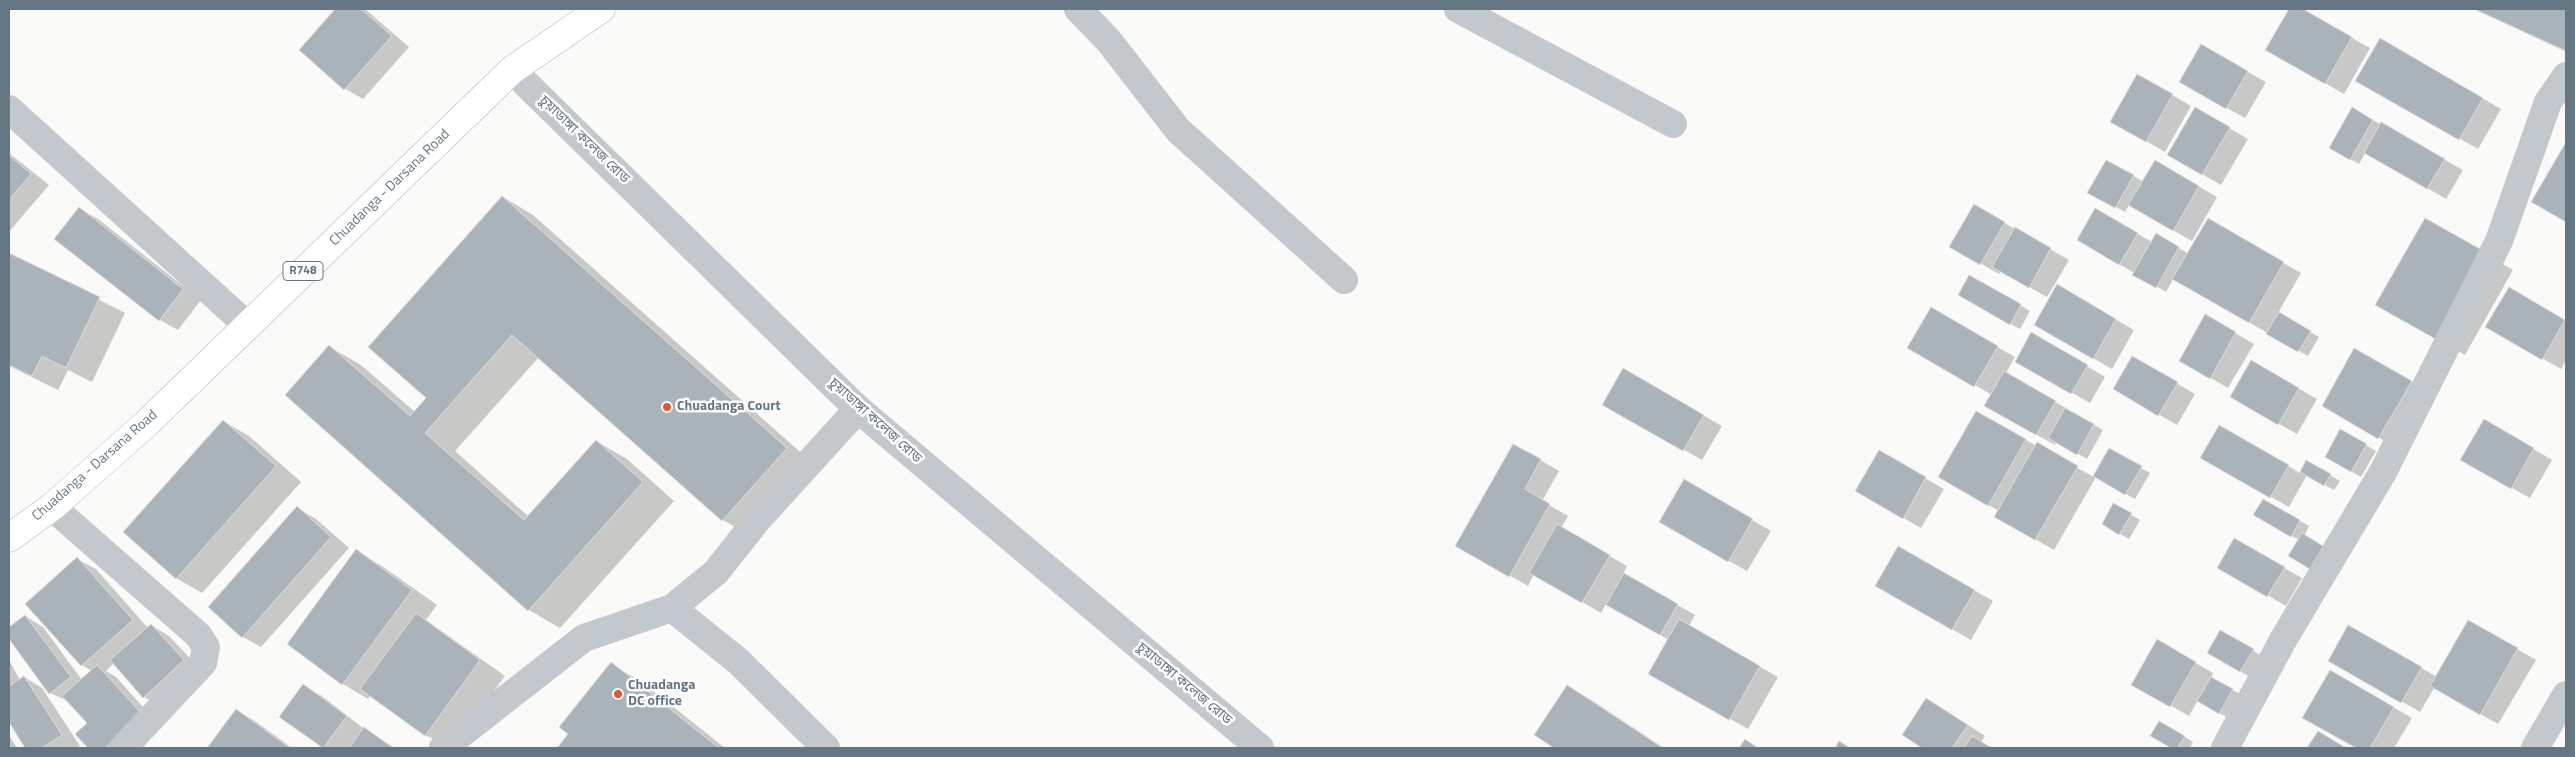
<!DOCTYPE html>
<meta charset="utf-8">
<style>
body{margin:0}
#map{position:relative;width:2575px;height:757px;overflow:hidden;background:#fafaf8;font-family:"Titillium Web",sans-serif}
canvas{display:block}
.frame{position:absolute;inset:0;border:10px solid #657683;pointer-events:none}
</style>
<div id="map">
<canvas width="2575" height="757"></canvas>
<div class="frame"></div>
</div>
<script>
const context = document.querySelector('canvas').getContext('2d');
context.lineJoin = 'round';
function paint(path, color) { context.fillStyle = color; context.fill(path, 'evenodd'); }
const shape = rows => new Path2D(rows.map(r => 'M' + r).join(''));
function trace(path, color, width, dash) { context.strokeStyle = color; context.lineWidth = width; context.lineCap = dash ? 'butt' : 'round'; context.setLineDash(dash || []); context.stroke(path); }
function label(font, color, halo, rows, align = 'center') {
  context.font = font + ' "Titillium Web","Noto Sans Bengali",sans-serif'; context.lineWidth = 5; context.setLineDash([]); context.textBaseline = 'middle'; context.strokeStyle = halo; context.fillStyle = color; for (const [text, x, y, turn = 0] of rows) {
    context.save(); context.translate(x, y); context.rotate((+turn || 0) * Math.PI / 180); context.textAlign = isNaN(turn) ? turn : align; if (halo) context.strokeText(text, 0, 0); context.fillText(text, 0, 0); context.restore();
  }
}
paint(shape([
 [337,9,365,9,409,47,363,99,344,88,301,50],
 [2291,9,2300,9,2370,48,2344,94,2267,50],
 [2475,9,2566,9,2566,52,2483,13],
 [2380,40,2501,109,2478,149,2357,80],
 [2201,46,2266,82,2245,118,2181,82],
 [2138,75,2191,106,2165,152,2112,121],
 [2196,109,2248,139,2221,185,2169,155],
 [2353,109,2463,170,2446,199,2366,152,2359,164,2330,148],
 [2566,144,2566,220,2533,201],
 [9,153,49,185,9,232],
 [2107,161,2142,181,2155,161,2217,197,2192,241,2129,205,2125,212,2089,192],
 [503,197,533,215,817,467,754,538,723,520,539,357,455,451,529,517,596,441,627,459,674,501,560,628,529,610,287,395,330,347,361,365,415,412,427,398],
 [1975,206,2069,260,2047,297,2001,271,1999,274,1951,246],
 [79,209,98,219,201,300,178,330,160,320],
 [2096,210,2152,242,2157,235,2189,254,2208,220,2301,273,2278,313,2319,337,2308,356,2173,279,2166,292,2079,240],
 [2426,219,2513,270,2465,355,2376,304],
 [9,254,125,313,92,382,68,370,58,390,9,366],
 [1970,276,2030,311,2020,329,1959,295],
 [2057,286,2134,330,2112,369,2035,324],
 [2509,289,2566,322,2566,360,2561,369,2487,327],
 [1931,309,2015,357,2006,373,2103,430,2087,459,2057,441,2055,445,1986,406,1992,395,1909,347],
 [2206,316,2254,344,2228,388,2180,360],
 [2032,334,2105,377,2090,403,2016,361],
 [2355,350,2429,393,2397,448,2323,405],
 [2133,358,2195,394,2177,425,2115,389],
 [2252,362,2317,399,2297,434,2232,397],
 [1624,370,1722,426,1702,460,1604,404],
 [1976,413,2094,477,2109,450,2150,473,2135,499,2096,477,2054,550,1995,516,1999,511,1939,477],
 [2485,420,2552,460,2530,498,2462,460],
 [223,421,249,436,301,482,202,593,176,578],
 [2220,426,2300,473,2307,462,2340,481,2334,490,2307,475,2289,507,2201,458],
 [2341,431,2376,451,2361,477,2326,457],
 [1514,445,1559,471,1542,501,1568,516,1561,528,1627,566,1623,574,1695,615,1689,626,1778,677,1748,729,1650,673,1669,640,1606,604,1601,613,1534,574,1528,586,1456,545],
 [1879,452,1944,489,1921,528,1857,491],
 [1684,481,1771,531,1747,571,1660,522],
 [2263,500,2309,526,2304,536,2299,540,2255,514],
 [2114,505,2140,520,2129,539,2103,524],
 [297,508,316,519,349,548,261,647,243,637],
 [2235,540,2302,578,2286,606,2219,567],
 [1899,547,1993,601,1971,640,1877,586],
 [356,551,382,566,437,605,426,620,505,676,452,748,425,735,371,695,368,699,343,684,288,644],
 [77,559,96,569,148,628,151,625,169,636,202,671,162,707,144,697,114,663,106,671,116,677,160,726,135,748,90,748,76,734,89,723,70,702,50,693,9,637,9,628,25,616,43,627,82,680,92,671,82,665,27,604],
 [2469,621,2536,660,2498,724,2434,688,2420,712,2330,660,2349,626,2437,677],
 [2220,631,2262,656,2250,677,2208,653],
 [2158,641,2213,673,2211,678,2242,695,2228,718,2198,700,2189,716,2133,684],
 [9,660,20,680,24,677,42,688,80,746,76,748,27,748,9,720],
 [611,664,642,682,725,748,559,748],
 [2330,671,2412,718,2394,748,2358,748,2304,717],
 [304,686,322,696,363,728,395,748,324,748,281,716],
 [1568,686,1593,701,1664,748,1557,748,1536,734],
 [236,710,255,721,292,748,209,748],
 [1945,710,1985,736,1981,742,1990,748,1924,748,1904,735],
 [2160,722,2193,742,2190,748,2173,748,2152,736],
 [9,735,17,748,9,748]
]), '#0003');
const building = shape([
 [335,9,361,9,392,36,344,90,299,50,335,9],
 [2289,9,2303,9,2352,37,2325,84,2265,50,2289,9],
 [2474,9,2566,9,2566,51,2474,9],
 [2380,38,2483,98,2459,140,2355,81,2380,38],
 [2201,44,2248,71,2226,109,2179,82,2201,44],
 [2137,74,2173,94,2146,142,2110,122,2137,74],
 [2195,107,2230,127,2202,175,2167,155,2195,107],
 [2352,107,2373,120,2350,160,2329,148,2352,107],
 [2381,122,2445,159,2427,189,2364,153,2381,122],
 [2566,142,2566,222,2531,202,2566,142],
 [9,155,31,174,9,200,9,155],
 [2106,160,2134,175,2115,208,2087,193,2106,160],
 [2155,160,2199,186,2173,231,2128,205,2155,160],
 [502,196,787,448,722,521,512,335,425,433,524,520,596,440,643,482,528,611,285,395,329,345,410,416,426,398,368,347,502,196],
 [1974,204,2005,222,1980,265,1949,247,1974,204],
 [79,207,183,289,159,321,54,239,79,207],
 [2095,208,2138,233,2119,265,2077,240,2095,208],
 [2208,218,2284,262,2249,323,2172,279,2208,218],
 [2425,218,2489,254,2439,341,2375,305,2425,218],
 [2015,227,2051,248,2029,288,1992,267,2015,227],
 [2156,233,2179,247,2156,288,2132,275,2156,233],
 [9,253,100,297,66,368,42,356,32,376,9,365,9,253],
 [1969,275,2021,304,2010,325,1958,295,1969,275],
 [2057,284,2116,319,2093,359,2034,325,2057,284],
 [2509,287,2565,320,2542,360,2485,327,2509,287],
 [1931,307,1998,346,1974,387,1907,348,1931,307],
 [2279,312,2311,331,2298,352,2266,334,2279,312],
 [2205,314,2236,332,2210,379,2179,361,2205,314],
 [2031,332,2088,365,2071,394,2015,362,2031,332],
 [2354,348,2412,381,2378,439,2322,406,2354,348],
 [2132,356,2178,382,2158,416,2113,389,2132,356],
 [2251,360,2299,388,2278,425,2230,397,2251,360],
 [1623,368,1704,415,1683,451,1602,405,1623,368],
 [2004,371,2056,401,2036,435,1984,406,2004,371],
 [2065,408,2094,424,2077,455,2048,438,2065,408],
 [1976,411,2026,439,1988,506,1938,477,1976,411],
 [2484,419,2534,448,2511,489,2460,460,2484,419],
 [223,420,276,466,176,579,123,532,223,420],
 [2219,425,2289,465,2270,498,2200,458,2219,425],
 [2340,429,2367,444,2351,472,2325,457,2340,429],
 [2037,442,2078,466,2035,540,1994,517,2037,442],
 [1513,444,1541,459,1525,489,1550,504,1509,577,1455,546,1513,444],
 [2109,448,2142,466,2125,495,2093,476,2109,448],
 [1879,450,1926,477,1903,519,1855,491,1879,450],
 [2306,460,2331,474,2324,486,2300,472,2306,460],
 [1684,479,1753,519,1728,562,1659,522,1684,479],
 [2263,499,2300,520,2291,537,2253,515,2263,499],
 [2113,503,2132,513,2119,535,2102,524,2113,503],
 [297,506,331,537,242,638,208,607,297,506],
 [1557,524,1610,555,1582,603,1529,573,1557,524],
 [2302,533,2323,546,2310,569,2288,556,2302,533],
 [2234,538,2285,567,2267,597,2217,568,2234,538],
 [1898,546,1975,590,1952,630,1875,586,1898,546],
 [356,549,412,590,342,685,287,644,356,549],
 [77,557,133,620,81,666,25,604,77,557],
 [1624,573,1678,604,1660,635,1606,605,1624,573],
 [416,613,480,660,425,736,360,689,416,613],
 [25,615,71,677,49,694,9,639,9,627,25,615],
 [1679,619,1760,666,1729,720,1648,674,1679,619],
 [2468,620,2518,648,2480,715,2430,686,2468,620],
 [151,624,184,660,143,698,110,660,151,624],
 [2348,625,2422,667,2401,703,2328,661,2348,625],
 [2220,630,2254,649,2240,672,2207,653,2220,630],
 [2157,639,2196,662,2170,707,2131,685,2157,639],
 [611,662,719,748,557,748,568,734,559,727,611,662],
 [97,665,143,715,105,748,88,748,75,734,87,723,62,696,97,665],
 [2330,670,2394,707,2370,748,2356,748,2302,718,2330,670],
 [24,676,62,735,42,748,25,748,9,722,9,686,24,676],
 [2211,677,2233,689,2219,714,2197,701,2211,677],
 [303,684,347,716,323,748,279,717,303,684],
 [1567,685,1663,748,1554,748,1534,735,1567,685],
 [1926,698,1968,725,1952,748,1922,748,1902,735,1926,698],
 [236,709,290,748,207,748,236,709],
 [2159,721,2185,736,2177,748,2171,748,2150,736,2159,721],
 [364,727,393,748,349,748,364,727],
 [2318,731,2346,748,2307,748,2318,731],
 [1972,736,1992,748,1964,748,1972,736],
 [1745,739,1758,748,1739,748,1745,739],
 [1839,741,1850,748,1835,748,1839,741]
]);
paint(building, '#aab3b9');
trace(building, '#dcdcda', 1);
const primary = shape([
 [9,538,52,507,147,423,512,70,601,9]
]);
trace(primary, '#b5babe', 29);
trace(shape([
 [1078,9,1108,40,1178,130,1344,280],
 [1458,9,1673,124],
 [512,70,858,409,1260,748],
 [9,109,247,325],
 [52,507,198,635,206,647,203,663,123,748],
 [443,748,584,638,672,608],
 [826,748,738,661,672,608,716,572,758,519,858,409],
 [2225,748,2283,640,2383,472,2499,241,2548,102,2566,76],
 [2535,748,2566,695]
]), '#c3c8cc', 28);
trace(primary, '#fff', 28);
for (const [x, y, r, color] of [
 [667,407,5,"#e4572e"],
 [618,694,5,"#e4572e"]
]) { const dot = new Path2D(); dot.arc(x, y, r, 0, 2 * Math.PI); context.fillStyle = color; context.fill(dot); trace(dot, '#fff', 2); }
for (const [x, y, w] of [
 [303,271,40]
]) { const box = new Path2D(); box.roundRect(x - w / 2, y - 9.5, w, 19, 4); context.fillStyle = '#fff'; context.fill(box); trace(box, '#657683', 1); }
label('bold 12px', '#657683', null, [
 ["R748",303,271]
]);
label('14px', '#657683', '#fff', [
 ["চুয়াডাঙ্গা কলেজ রোড",584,140,44],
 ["Chuadanga - Darsana Road",390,188,-44],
 ["চুয়াডাঙ্গা কলেজ রোড",875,421,42],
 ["Chuadanga - Darsana Road",95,466,-41],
 ["চুয়াডাঙ্গা কলেজ রোড",1184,684,40]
]);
label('bold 14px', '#657683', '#fff', [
 ["Chuadanga Court",677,407],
 ["Chuadanga",628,686],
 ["DC office",628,702]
], 'left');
</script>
